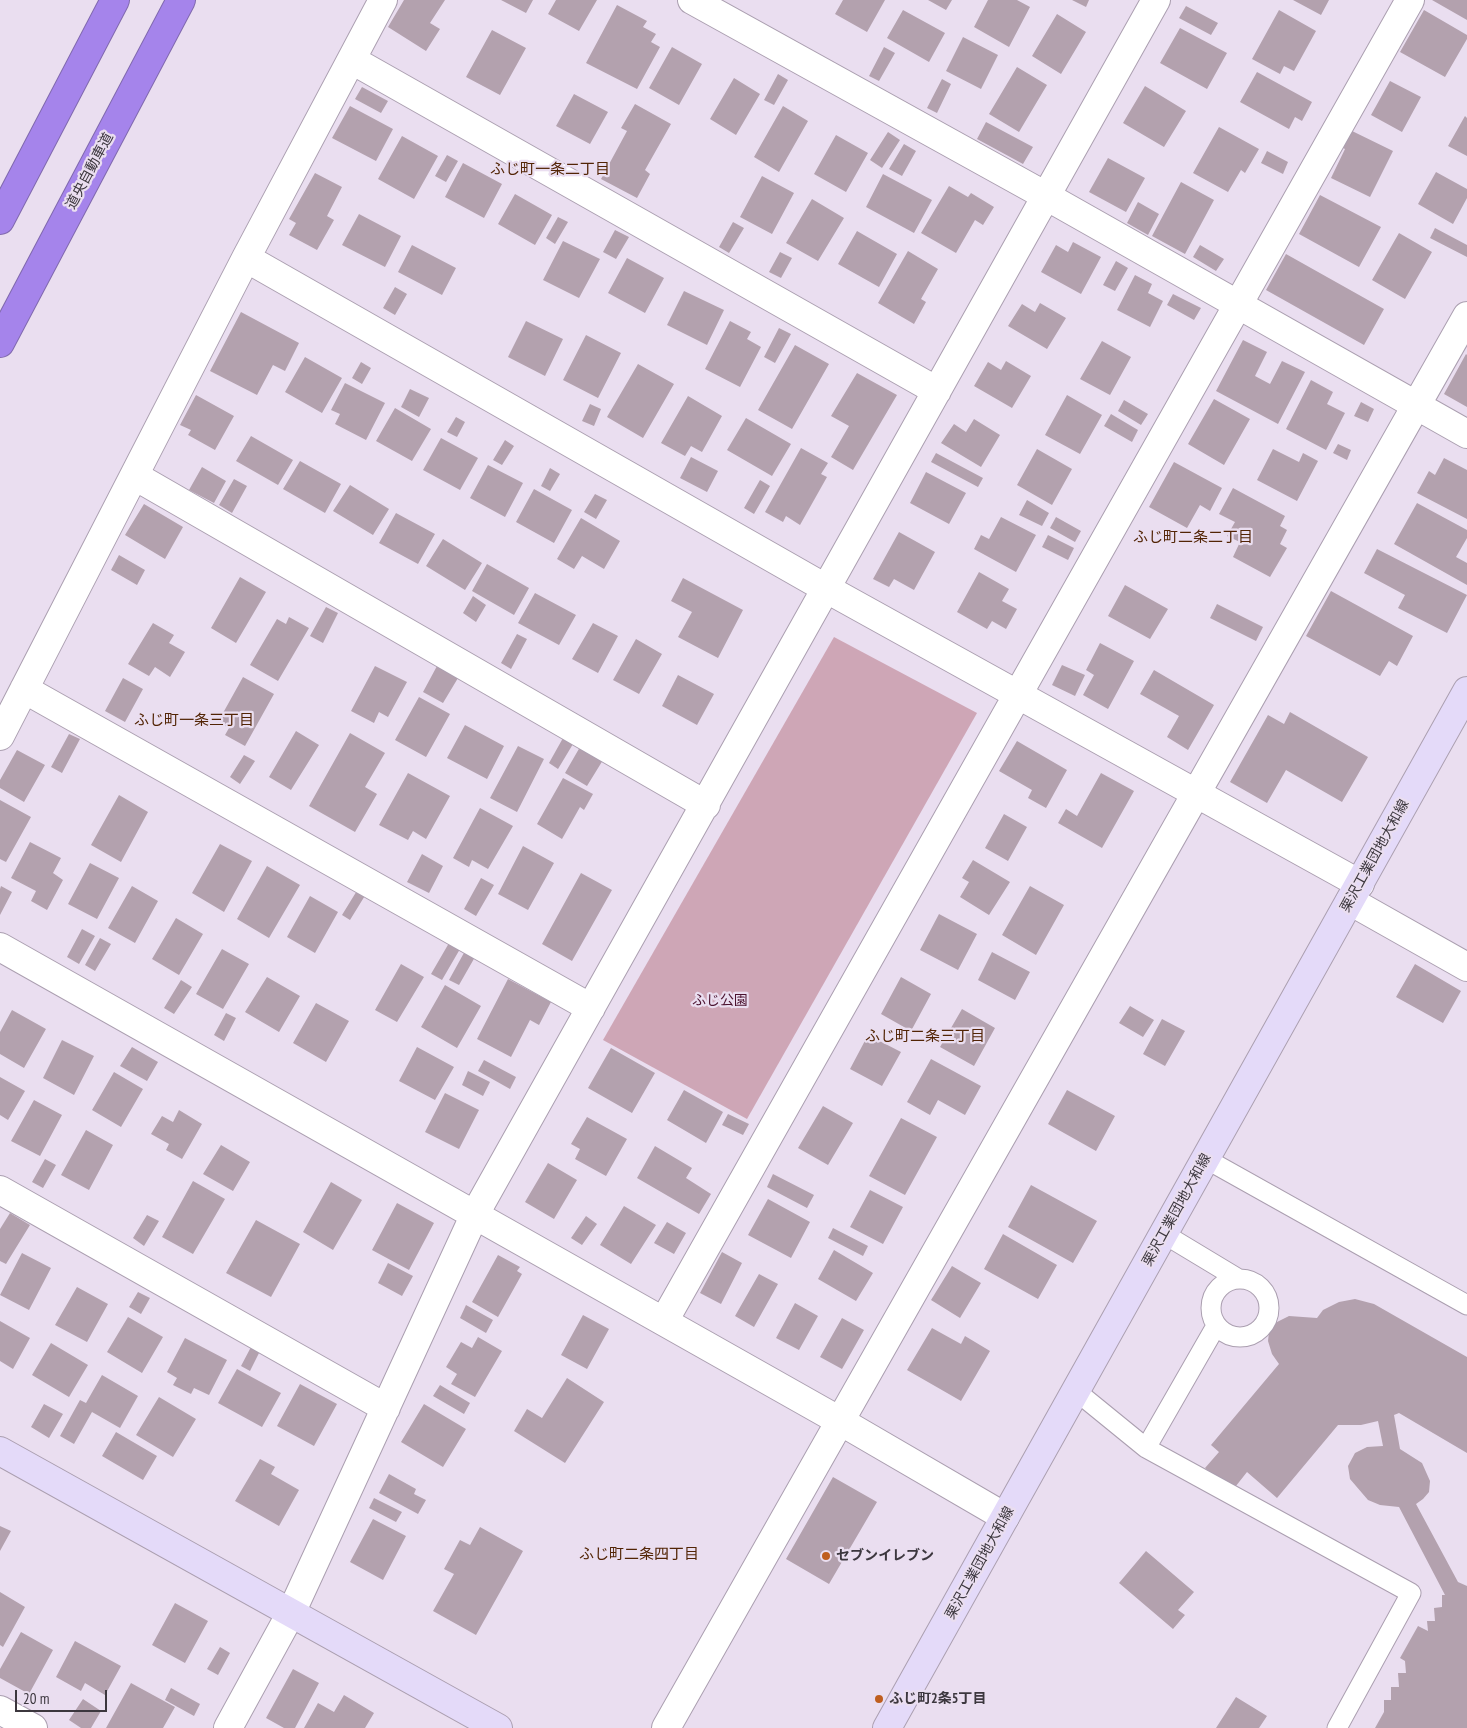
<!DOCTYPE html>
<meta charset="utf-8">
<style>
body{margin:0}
#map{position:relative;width:1467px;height:1728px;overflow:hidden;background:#eadef0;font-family:"PT Sans Narrow",sans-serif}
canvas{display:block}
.scale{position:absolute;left:15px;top:1690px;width:92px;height:22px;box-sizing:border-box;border:2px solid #3c373e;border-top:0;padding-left:6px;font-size:15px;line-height:18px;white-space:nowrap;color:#3c373e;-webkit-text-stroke:4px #eadef0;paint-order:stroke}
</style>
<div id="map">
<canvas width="1467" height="1728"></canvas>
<div class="scale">20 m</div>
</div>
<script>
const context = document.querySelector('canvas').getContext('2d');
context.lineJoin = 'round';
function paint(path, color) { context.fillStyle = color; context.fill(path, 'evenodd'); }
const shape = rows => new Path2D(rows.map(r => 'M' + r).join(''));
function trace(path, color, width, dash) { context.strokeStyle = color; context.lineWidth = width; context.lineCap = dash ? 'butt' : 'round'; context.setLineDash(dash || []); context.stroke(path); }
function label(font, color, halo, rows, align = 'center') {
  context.font = font + ' "PT Sans Narrow","Noto Sans JP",sans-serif'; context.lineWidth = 4.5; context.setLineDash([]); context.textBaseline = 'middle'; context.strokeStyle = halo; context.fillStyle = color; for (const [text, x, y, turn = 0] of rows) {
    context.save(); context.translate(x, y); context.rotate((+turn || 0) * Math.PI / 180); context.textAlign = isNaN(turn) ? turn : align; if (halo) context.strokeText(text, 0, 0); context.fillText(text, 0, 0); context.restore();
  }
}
paint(shape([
 [834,637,977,713,747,1119,603,1040]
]), '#cea6b6');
paint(shape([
 [404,0,445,0,430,23,440,29,426,51,388,27],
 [501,0,533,0,526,13],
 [556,0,597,0,579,31,548,14],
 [843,0,885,0,867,32,835,14],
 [928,0,952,0,946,10],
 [988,0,1017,0,1030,7,1009,47,974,27],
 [1072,0,1089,0,1086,7],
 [1293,0,1329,0,1321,15],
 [1432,0,1467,0,1467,20],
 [617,5,647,21,643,27,656,34,651,42,660,47,637,89,586,63],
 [1186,6,1218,23,1211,35,1179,18],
 [903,10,945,33,929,62,887,38],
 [1279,10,1316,31,1294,71,1284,66,1280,74,1252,59],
 [1424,10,1467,35,1467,39,1445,77,1400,52],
 [1057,14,1086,32,1061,74,1032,56],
 [1180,28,1227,53,1207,89,1160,63],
 [492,30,526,48,500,95,466,77],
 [963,37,998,55,981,89,946,71],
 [672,47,702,64,679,105,649,88],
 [884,47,895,53,879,81,869,76],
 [1017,67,1047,85,1019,132,989,114],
 [1257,72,1312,102,1302,121,1295,117,1289,129,1240,102],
 [778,74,788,80,774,105,764,100],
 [734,78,760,94,736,135,710,119],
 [942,79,951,84,937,113,927,108],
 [1390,81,1421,97,1402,132,1371,115],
 [1145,86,1186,111,1164,147,1123,123],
 [362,87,388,101,381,113,355,99],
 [574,94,608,112,590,144,556,126],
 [635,104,671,124,645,170,650,174,637,198,601,179,627,131,621,128],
 [350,106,393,129,376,161,332,138],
 [783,106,808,121,779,172,754,157],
 [1465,116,1467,118,1467,156,1448,146],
 [986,122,1033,147,1023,164,977,139],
 [1219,127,1259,149,1245,173,1241,170,1228,192,1193,173],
 [1350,130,1393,151,1370,197,1331,178,1345,149,1341,147],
 [888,132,900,140,882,168,870,160],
 [836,135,868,153,846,192,814,174],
 [402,136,438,156,414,199,378,179],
 [904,144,916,151,902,176,889,169],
 [1267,151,1288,162,1283,174,1261,163],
 [447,155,458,161,446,182,435,176],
 [1108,158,1145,178,1126,212,1089,192],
 [463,163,502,184,484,218,445,197],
 [1436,172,1467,189,1467,198,1453,224,1418,204],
 [315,173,342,187,327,216,334,220,317,250,289,235,296,223,289,219],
 [883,174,932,200,914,233,866,207],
 [762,176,794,193,772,234,740,217],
 [1181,182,1214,200,1185,254,1152,236],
 [949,186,968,197,971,193,994,207,983,225,975,220,956,253,921,233],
 [515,194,552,215,535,245,498,224],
 [1320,195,1381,227,1359,267,1299,234],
 [812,199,844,218,818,261,786,243],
 [1138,202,1159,214,1148,235,1127,223],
 [359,214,401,236,385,267,342,245],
 [558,217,568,222,555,244,546,238],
 [733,222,744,228,729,253,719,247],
 [1435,228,1467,245,1467,257,1430,238],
 [615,230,629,237,616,259,603,252],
 [857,231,897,254,879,287,838,264],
 [1399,233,1432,252,1405,299,1372,280],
 [563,241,600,259,579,298,543,280],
 [1073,242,1101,257,1081,294,1041,272,1056,245,1068,252],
 [412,245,456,268,442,295,398,272],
 [1200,245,1224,259,1216,271,1193,257],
 [908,251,938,269,921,299,926,302,914,324,878,303],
 [780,252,792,258,781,278,769,272],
 [1286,254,1384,309,1364,345,1266,290],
 [627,258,664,278,645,313,608,293],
 [1116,261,1128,268,1115,291,1103,285],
 [1135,275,1152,284,1148,293,1163,301,1150,327,1117,310],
 [395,287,407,294,395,315,383,308],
 [684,291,724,310,707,345,667,325],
 [1173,294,1201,308,1194,320,1167,305],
 [1040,303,1066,318,1047,349,1008,326,1022,304,1035,312],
 [241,312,299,343,285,371,273,365,257,395,210,371],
 [526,321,563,339,545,376,508,357],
 [730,321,751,332,747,339,761,347,740,387,705,369],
 [779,328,791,334,775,363,764,357],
 [586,335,621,353,598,398,563,380],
 [1243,340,1267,352,1255,376,1270,384,1282,361,1305,372,1278,424,1216,391],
 [1102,341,1131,357,1110,395,1080,379],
 [795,345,829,364,792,429,758,410],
 [1466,354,1467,355,1467,407,1444,394],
 [305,357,342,378,322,413,285,392],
 [1006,361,1031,376,1012,408,974,386,988,362,1001,370],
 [361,362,371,368,362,384,352,378],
 [638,364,674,384,643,438,607,417],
 [857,373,897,395,853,470,831,457,849,426,831,416],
 [1311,380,1333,392,1327,404,1345,413,1326,450,1286,429],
 [345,383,385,403,366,440,335,424,340,414,331,410],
 [410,389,429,398,419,417,401,407],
 [196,395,234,416,215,450,188,435,191,430,180,425],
 [1067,395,1102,415,1080,454,1045,435],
 [688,396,722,416,702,452,691,446,685,456,661,443],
 [1214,399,1250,419,1224,465,1188,444],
 [1124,400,1148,414,1141,425,1118,411],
 [1361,402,1374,409,1368,422,1354,416],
 [590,404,601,409,594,426,582,421],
 [395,408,431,429,412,461,376,441],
 [1111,414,1138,430,1132,442,1104,426],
 [456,417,465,422,457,437,447,432],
 [746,418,791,444,772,476,727,450],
 [974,419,1000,435,981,467,941,443,954,424,966,432],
 [251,436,293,460,278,485,236,461],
 [441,438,478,458,460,490,423,470],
 [505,440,514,446,502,465,493,460],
 [1338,444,1351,450,1347,460,1333,453],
 [801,448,828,463,821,474,827,477,800,525,786,516,783,522,765,512],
 [1037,449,1072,469,1052,505,1017,485],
 [1273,449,1299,462,1303,453,1318,461,1297,501,1257,480],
 [936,453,983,478,978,487,931,462],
 [691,457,718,471,707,492,680,478],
 [1444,458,1467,470,1467,519,1417,493,1429,471,1435,475],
 [300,461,341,484,325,513,283,489],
 [1174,462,1222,488,1210,511,1200,505,1187,528,1149,507],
 [488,465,523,483,505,517,470,498],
 [202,467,226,481,214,503,189,490],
 [550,468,560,474,550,491,541,486],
 [926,472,966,493,949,524,910,503],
 [234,479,247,486,232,513,219,505],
 [760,480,770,486,754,514,744,508],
 [350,485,389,509,373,535,333,511],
 [1233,488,1285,516,1280,526,1287,530,1280,544,1287,548,1270,577,1233,557,1240,542,1227,536,1235,522,1219,514],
 [534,489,572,510,554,543,516,522],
 [595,494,607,500,596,519,584,512],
 [1027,500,1049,513,1042,526,1019,515],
 [1417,503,1467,530,1467,538,1456,557,1467,563,1467,585,1394,544],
 [144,504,183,527,165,559,125,535],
 [396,513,435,534,418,564,379,543],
 [1001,517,1036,535,1016,572,974,549,981,535,989,539],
 [1056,517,1081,531,1075,542,1050,528],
 [581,518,620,541,604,569,582,556,574,569,557,559],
 [899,532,935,552,914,590,894,579,889,587,873,579],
 [1048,535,1074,548,1068,560,1042,547],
 [443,539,482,563,465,590,426,566],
 [1377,549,1467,595,1447,633,1398,608,1405,595,1364,573],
 [119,555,145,570,137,585,111,570],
 [487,564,529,588,514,615,472,591],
 [979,572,1009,589,1002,601,1017,609,1006,629,992,621,987,629,957,612],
 [240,577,266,592,236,643,211,628],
 [683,578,743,610,718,658,678,637,692,612,671,601],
 [1125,585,1168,609,1150,639,1108,616],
 [1331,591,1413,636,1397,666,1389,661,1380,676,1306,636],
 [535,593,576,615,559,645,518,623],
 [473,596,486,605,476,622,463,613],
 [1217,604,1263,627,1256,641,1210,618],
 [326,607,338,613,323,643,310,636],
 [289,617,309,628,278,681,250,665,277,619,286,624],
 [153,623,174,635,169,643,185,652,170,677,155,667,149,676,128,664],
 [593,623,618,636,598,673,572,659],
 [517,634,527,639,511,669,501,663],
 [636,639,662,654,639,694,613,680],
 [1100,643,1134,661,1108,709,1083,695,1094,675,1086,670],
 [1062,665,1085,675,1075,696,1052,685],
 [375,666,407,682,388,717,379,712,374,723,351,711],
 [437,666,458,678,443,703,423,692],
 [1154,670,1214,705,1188,750,1167,737,1179,716,1140,694],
 [678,675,714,694,697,725,662,706],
 [243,677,274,694,245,746,225,735,229,728,218,722],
 [123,678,143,689,125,722,105,711],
 [419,697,450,714,426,757,395,740],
 [1290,712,1368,757,1342,802,1286,770,1267,803,1230,782,1268,715,1284,724],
 [465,725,504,746,487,779,447,758],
 [296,731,319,745,291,790,269,777],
 [350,733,385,753,365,787,377,794,355,832,309,806],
 [69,734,80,739,62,773,51,767],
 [563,738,573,744,558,769,549,763],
 [1017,741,1067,770,1046,808,1028,798,1032,790,999,771],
 [518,746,544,759,517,812,490,798],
 [580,747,603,760,587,786,565,773],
 [17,750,45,765,24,802,0,788,0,780],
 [244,755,255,761,240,784,230,777],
 [408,773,450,796,426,839,413,831,408,840,379,825],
 [1101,773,1134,791,1102,848,1058,823,1066,809,1077,816],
 [563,778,593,794,584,810,580,807,562,839,537,824],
 [119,795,148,812,121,862,91,845],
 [0,800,31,817,6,862,0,859],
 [480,808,513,826,488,869,472,860,469,867,453,858],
 [1004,814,1027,827,1008,861,985,848],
 [30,842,61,858,53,873,63,880,47,910,31,901,36,891,11,878],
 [220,844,252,861,224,912,192,893],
 [523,846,554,863,528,910,498,894],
 [422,854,443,866,429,893,407,882],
 [973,860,1010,882,989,915,960,897,969,882,962,878],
 [90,863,119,878,97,919,68,904],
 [267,866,300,885,269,938,237,919],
 [581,873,612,890,572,961,542,944],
 [481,878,494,885,476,916,464,909],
 [1,886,12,892,0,915,0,889],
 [132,886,158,901,135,943,108,928],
 [1030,886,1064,905,1036,955,1002,935],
 [358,889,366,894,350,920,342,915],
 [310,896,338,912,315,953,287,937],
 [939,914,977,934,958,970,920,950],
 [176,918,203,934,179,975,152,959],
 [82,929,95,936,79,964,67,957],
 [100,938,111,944,95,971,85,965],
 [449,943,460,949,442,980,431,974],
 [222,949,249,964,223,1009,196,994],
 [465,951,475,957,459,985,449,980],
 [992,952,1030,972,1015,1000,978,980],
 [401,964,424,977,397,1022,375,1010],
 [1415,964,1461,991,1443,1023,1396,997],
 [267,977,300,996,279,1032,245,1012],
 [901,977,931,994,911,1031,881,1014],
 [508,979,551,1002,539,1025,530,1020,511,1057,477,1039],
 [181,980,192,987,174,1014,164,1008],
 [445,985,481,1006,457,1048,421,1027],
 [316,1003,349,1021,326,1062,293,1043],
 [1130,1006,1154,1020,1143,1037,1119,1023],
 [962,1009,995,1028,974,1066,940,1047],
 [12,1010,46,1029,24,1068,0,1054,0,1032],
 [226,1013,236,1018,224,1041,214,1035],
 [1162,1019,1185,1031,1165,1066,1143,1054],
 [868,1035,901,1052,882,1086,850,1069],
 [62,1040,94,1056,74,1095,43,1078],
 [132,1047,158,1062,147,1081,120,1066],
 [417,1047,454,1067,435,1100,399,1081],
 [611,1048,655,1073,632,1113,588,1088],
 [931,1059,981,1086,965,1115,938,1100,930,1115,907,1102],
 [484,1060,516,1077,510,1089,478,1071],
 [468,1071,490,1082,483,1096,462,1085],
 [114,1072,143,1089,121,1127,92,1110],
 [0,1077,25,1091,8,1120,0,1115],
 [684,1090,723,1112,706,1143,667,1120],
 [1067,1090,1115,1116,1096,1151,1048,1124],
 [445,1093,479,1110,459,1149,425,1132],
 [34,1100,62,1115,40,1156,11,1141],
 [823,1106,853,1123,828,1165,798,1148],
 [179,1110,202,1124,182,1159,166,1150,169,1144,151,1134,162,1116,173,1122],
 [728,1114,749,1124,743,1135,722,1125],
 [587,1117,627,1139,606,1176,575,1159,580,1149,571,1144],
 [901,1118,937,1137,905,1195,869,1176],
 [86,1130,113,1145,89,1190,61,1175],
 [221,1145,250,1162,233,1191,203,1174],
 [655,1146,692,1168,686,1178,711,1194,699,1214,637,1178],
 [45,1159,56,1165,43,1188,32,1182],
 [548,1163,577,1180,554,1219,525,1202],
 [773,1174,814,1195,807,1208,767,1187],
 [193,1181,225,1199,193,1254,162,1237],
 [331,1182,362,1200,333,1250,303,1232],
 [1031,1185,1097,1221,1073,1263,1008,1227],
 [870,1190,903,1207,883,1244,850,1227],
 [768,1199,810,1222,791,1258,748,1235],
 [397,1203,434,1223,409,1270,372,1250],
 [624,1206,656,1225,631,1264,600,1245],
 [10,1213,30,1225,6,1264,0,1261,0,1229],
 [147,1215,159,1221,144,1246,133,1238],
 [586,1216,597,1224,582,1245,571,1238],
 [256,1220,300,1244,271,1297,226,1273],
 [667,1222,686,1233,674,1254,654,1243],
 [833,1228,868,1246,863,1256,828,1238],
 [1003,1234,1057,1265,1038,1299,984,1269],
 [834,1250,873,1273,856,1301,818,1279],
 [722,1252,742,1263,721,1304,700,1293],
 [22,1253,51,1268,29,1310,0,1295],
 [498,1255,520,1267,517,1271,522,1274,498,1317,472,1302],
 [388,1263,413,1276,402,1296,378,1283],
 [952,1266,981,1283,960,1318,931,1300],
 [759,1274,778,1284,754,1327,735,1316],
 [77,1287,108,1304,87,1342,55,1325],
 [138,1292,150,1298,141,1314,129,1307],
 [1355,1299,1374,1304,1467,1357,1467,1453,1399,1413,1394,1415,1400,1449,1422,1463,1430,1481,1429,1492,1423,1499,1416,1504,1458,1582,1467,1586,1467,1728,1375,1728,1384,1712,1384,1700,1391,1700,1391,1687,1399,1687,1398,1673,1406,1673,1405,1661,1400,1658,1418,1626,1428,1631,1427,1621,1435,1621,1434,1608,1442,1607,1442,1595,1445,1595,1399,1507,1380,1505,1368,1500,1350,1479,1348,1466,1355,1453,1367,1447,1383,1446,1378,1421,1361,1425,1338,1425,1277,1498,1247,1472,1232,1491,1205,1468,1219,1452,1211,1445,1279,1364,1272,1354,1268,1341,1269,1332,1275,1323,1289,1316,1317,1318,1323,1310,1339,1302],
 [795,1303,818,1316,799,1350,776,1338],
 [466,1305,493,1320,486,1333,460,1318],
 [583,1315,609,1329,587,1369,561,1355],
 [128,1317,163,1337,142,1373,107,1352],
 [842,1318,864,1330,842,1369,820,1357],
 [0,1321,30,1338,13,1369,0,1361],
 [932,1328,961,1344,965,1336,990,1351,961,1401,907,1370],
 [478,1337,502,1351,475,1397,451,1384,457,1374,446,1367,461,1342,472,1348],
 [185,1338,227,1360,209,1395,194,1388,191,1394,173,1385,177,1378,167,1372],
 [51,1343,88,1365,69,1397,32,1375],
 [251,1347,260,1351,250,1371,241,1366],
 [237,1369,281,1393,262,1427,218,1403],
 [102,1375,138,1396,120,1428,92,1412,74,1444,60,1436,80,1400,86,1403],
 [567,1378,604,1402,565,1463,514,1431,527,1409,542,1418],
 [300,1384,337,1404,314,1446,277,1426],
 [440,1385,470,1403,464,1414,433,1396],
 [159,1397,196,1419,173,1457,136,1435],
 [44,1404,63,1414,49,1438,31,1427],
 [424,1404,466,1429,443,1467,401,1442],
 [116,1432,157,1456,143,1480,102,1456],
 [260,1459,275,1467,271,1474,299,1490,279,1526,235,1501],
 [389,1474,416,1489,414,1494,426,1500,418,1514,379,1493],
 [833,1477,877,1502,829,1584,786,1559],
 [374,1498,402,1512,396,1522,369,1508],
 [373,1519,406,1536,383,1580,350,1562],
 [0,1526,11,1531,0,1551],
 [480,1527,523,1551,476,1635,433,1611,454,1574,444,1569,460,1540,470,1545],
 [1146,1551,1194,1592,1178,1610,1185,1615,1173,1629,1119,1583],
 [0,1592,25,1607,3,1647,0,1645],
 [175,1603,208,1621,185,1663,152,1645],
 [21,1632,53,1650,29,1694,0,1678,0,1669],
 [75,1641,121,1666,105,1695,85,1683,81,1691,56,1677],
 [220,1647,230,1653,218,1675,207,1669],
 [293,1669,319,1683,295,1728,284,1728,266,1718],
 [131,1683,175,1707,163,1728,106,1728],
 [171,1688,200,1704,194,1716,165,1700],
 [344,1695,374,1713,365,1728,304,1728,318,1703,334,1712],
 [1236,1697,1267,1716,1259,1728,1216,1728],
 [83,1699,101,1711,91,1728,81,1728,69,1720]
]), '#b3a1ae');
const lane = shape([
 [1206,1159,1467,1305],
 [1164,1234,1237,1278],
 '1211 1308a29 29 0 1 1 58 0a29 29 0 1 1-58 0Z',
 [1076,1391,1146,1448,1411,1593,1337,1728],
 [1146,1448,1216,1326]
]);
const street = shape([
 [692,0,1046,196,1467,434],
 [352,60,937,391],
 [246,258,827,589,1360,884],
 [135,476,706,805],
 [24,689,591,1008],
 [0,736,246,258,383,0],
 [1350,901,1467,967],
 [0,947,840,1421,1005,1517],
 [0,1190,386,1408],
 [664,1321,1410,0],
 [0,1710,33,1728],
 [228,1728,291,1613,475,1214,1156,0],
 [666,1728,1467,316]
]);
const secondary = shape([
 [0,1451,498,1728],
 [887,1728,1467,691]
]);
const highway = shape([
 [0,220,115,0],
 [0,343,181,0]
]);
trace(lane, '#ab9fb0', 21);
trace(street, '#ab9fb0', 30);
trace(secondary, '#ab9fb0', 30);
trace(highway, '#8069ae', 30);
trace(lane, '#fff', 19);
trace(street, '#fff', 28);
trace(secondary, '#e4daf9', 28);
trace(highway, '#a584eb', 28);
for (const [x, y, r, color] of [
 [826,1556,5,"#bf5e1e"],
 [879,1699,5,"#bf5e1e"]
]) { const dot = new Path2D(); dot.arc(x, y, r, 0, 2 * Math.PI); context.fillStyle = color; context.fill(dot); trace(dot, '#eadef0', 2); }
label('14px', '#3c373e', '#eadef0', [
 ["道央自動車道",90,171,-62],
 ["栗沢工業団地大和線",1375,856,-61],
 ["栗沢工業団地大和線",1177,1210,-61],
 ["栗沢工業団地大和線",980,1563,-61]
]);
label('14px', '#4b122f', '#eadef0', [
 ["ふじ公園",720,1001]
]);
label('bold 14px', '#3c373e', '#eadef0', [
 ["セブンイレブン",836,1556],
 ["ふじ町2条5丁目",889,1699]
], 'left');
label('15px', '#522405', '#eadef0', [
 ["ふじ町一条二丁目",550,170],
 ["ふじ町二条二丁目",1193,538],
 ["ふじ町一条三丁目",194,721],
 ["ふじ町二条三丁目",925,1037],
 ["ふじ町二条四丁目",639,1555]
]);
</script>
